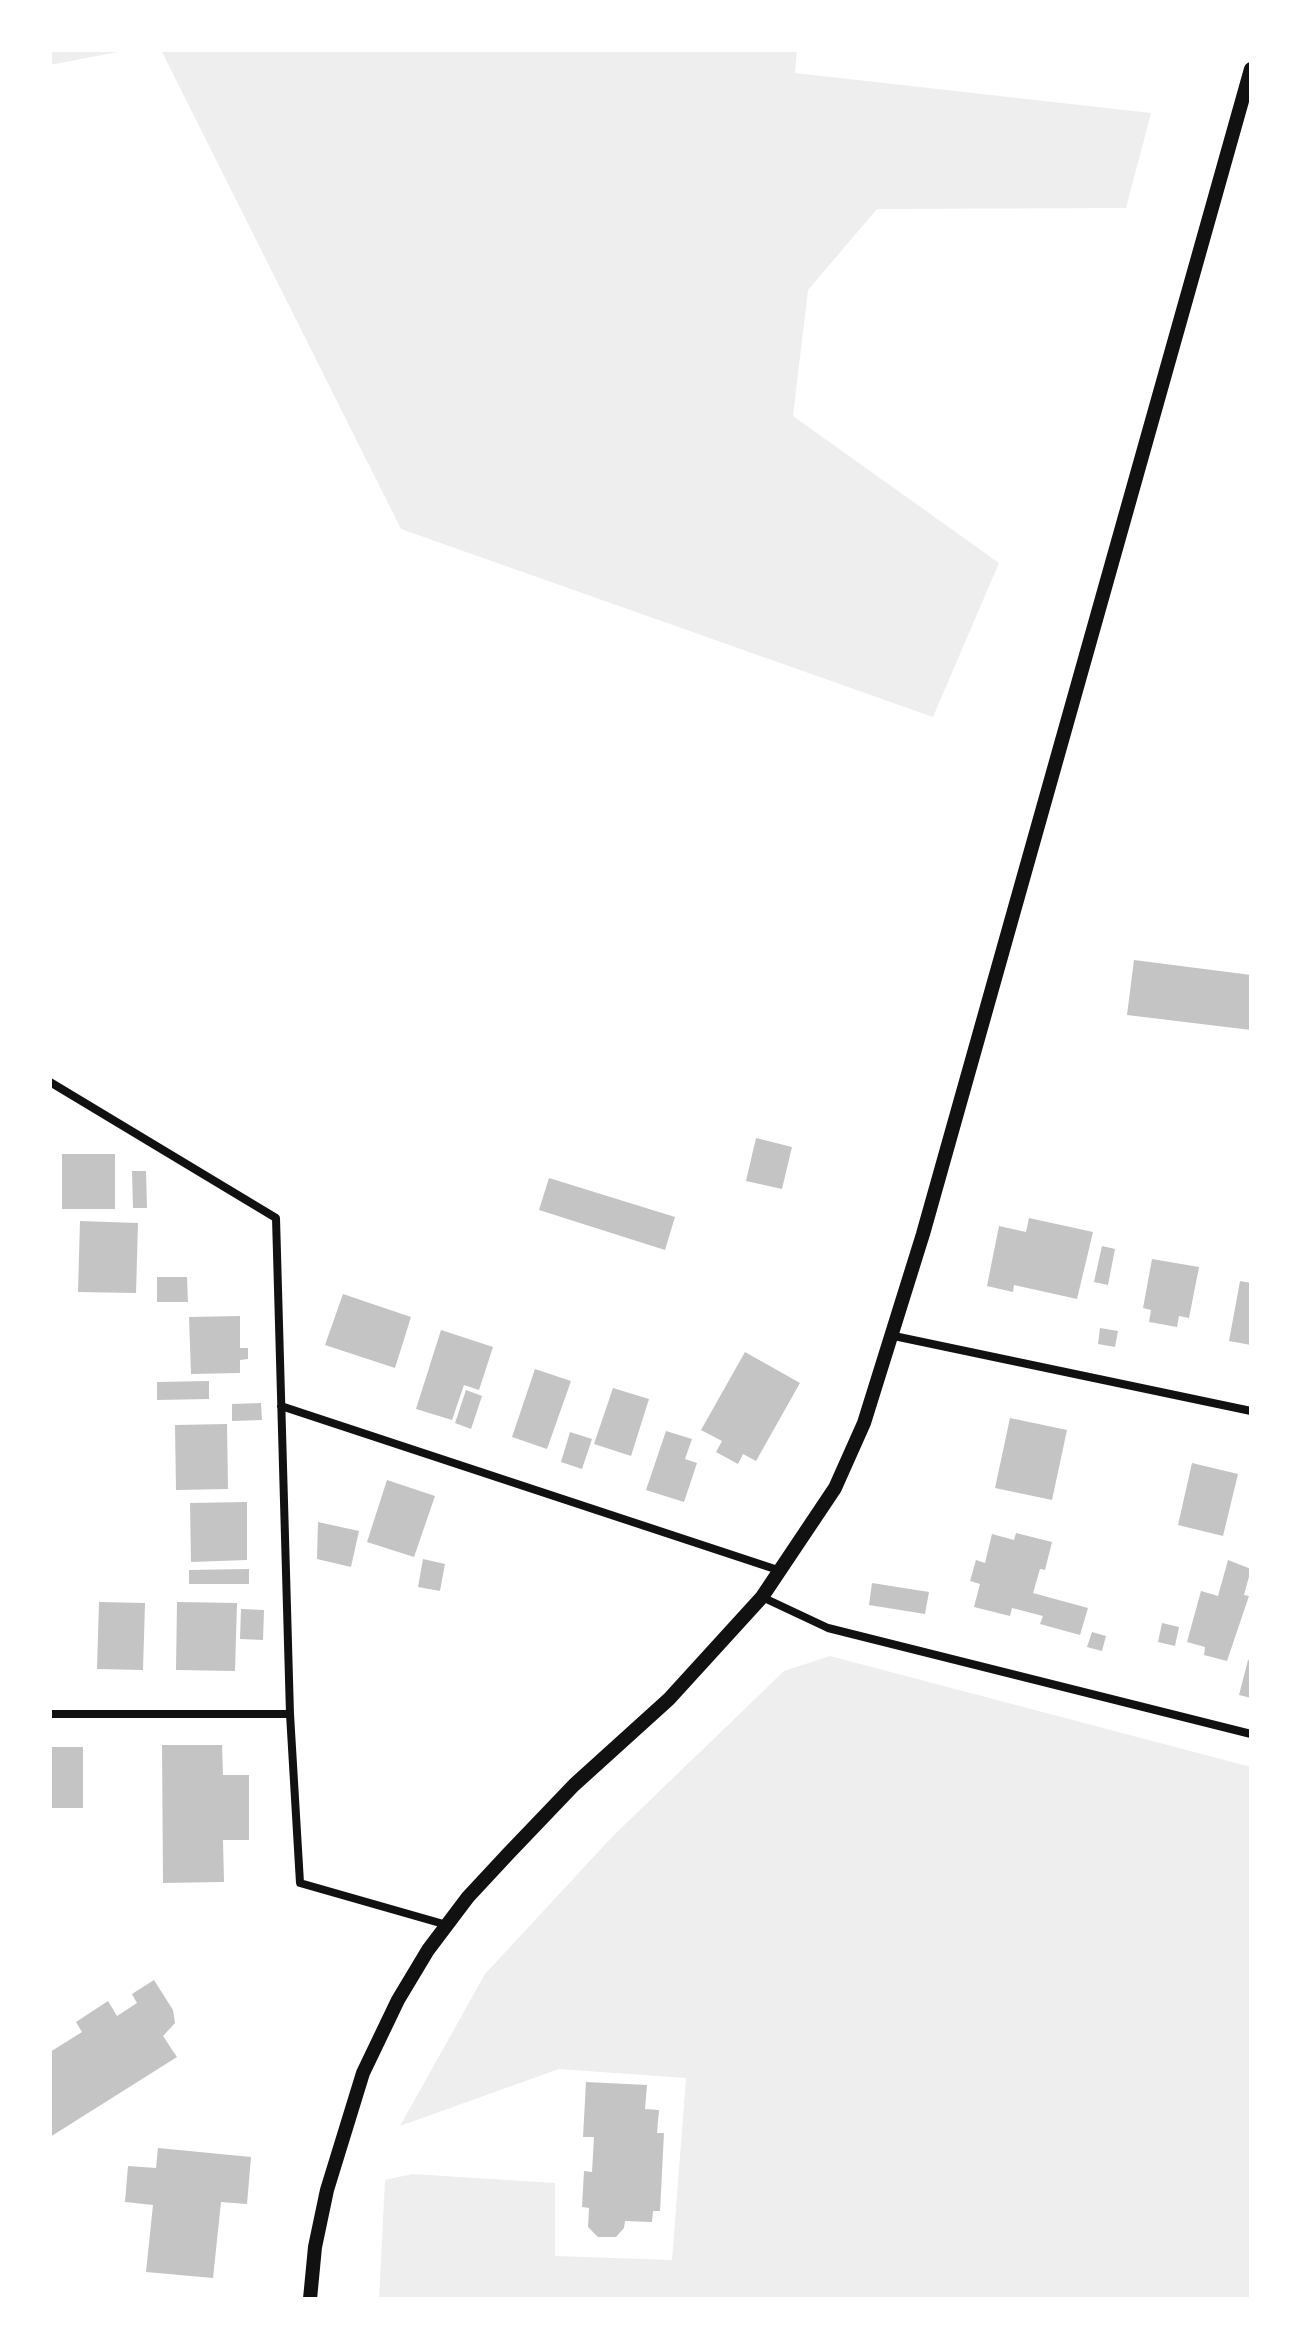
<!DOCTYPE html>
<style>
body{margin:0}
#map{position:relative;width:1301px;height:2349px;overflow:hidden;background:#fff;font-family:"Noto Sans",sans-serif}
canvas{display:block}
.frame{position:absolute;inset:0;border:52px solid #fff;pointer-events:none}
</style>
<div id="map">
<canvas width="1301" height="2349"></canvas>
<div class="frame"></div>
</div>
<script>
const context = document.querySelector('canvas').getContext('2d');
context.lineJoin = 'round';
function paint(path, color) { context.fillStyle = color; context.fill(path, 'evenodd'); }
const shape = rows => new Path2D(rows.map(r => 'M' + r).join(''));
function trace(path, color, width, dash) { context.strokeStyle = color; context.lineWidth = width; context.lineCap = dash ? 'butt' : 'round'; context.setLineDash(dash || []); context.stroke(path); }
paint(shape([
 [50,50,128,50,50,65],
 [161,50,797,50,795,73,1151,113,1126,208,877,209,808,290,793,416,999,563,933,717,401,529],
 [830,1656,1251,1767,1251,2299,379,2299,385,2180,412,2174,555,2183,555,2256,672,2260,686,2078,559,2069,400,2126,485,1974,613,1836,784,1671]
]), '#eee');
paint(shape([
 [1134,960,1251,975,1251,1030,1127,1015],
 [756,1138,792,1147,782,1189,746,1181],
 [62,1154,115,1154,115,1209,62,1209],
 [132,1171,146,1171,147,1208,133,1208],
 [549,1178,675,1217,665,1250,539,1210],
 [1029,1218,1093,1232,1077,1299,1014,1285,1013,1292,987,1286,999,1226,1026,1232],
 [80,1221,138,1223,136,1293,78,1292],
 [1102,1246,1115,1249,1108,1285,1094,1282],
 [1152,1259,1199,1267,1189,1318,1179,1316,1177,1327,1149,1322,1151,1310,1143,1308],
 [157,1277,187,1277,188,1302,157,1302],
 [1240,1281,1251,1283,1251,1345,1229,1341],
 [343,1294,411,1317,395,1368,325,1345],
 [240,1316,240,1348,248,1348,248,1359,240,1360,240,1373,191,1374,189,1317],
 [1100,1328,1118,1331,1115,1347,1098,1344],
 [441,1330,493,1347,479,1390,464,1385,452,1420,416,1409],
 [745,1352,800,1383,756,1461,743,1454,738,1464,716,1452,722,1441,701,1430],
 [535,1369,571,1381,547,1449,512,1437],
 [209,1381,209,1399,157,1400,157,1382],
 [613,1388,649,1399,631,1456,594,1444],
 [466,1390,482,1396,471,1429,455,1423],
 [261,1403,262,1420,232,1421,232,1404],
 [1010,1418,1067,1430,1052,1500,995,1488],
 [227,1424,228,1489,176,1490,175,1425],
 [666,1431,692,1439,685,1459,697,1463,684,1502,646,1490],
 [570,1432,592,1439,582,1469,561,1462],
 [1192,1463,1238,1474,1223,1536,1178,1525],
 [387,1480,435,1496,414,1557,367,1542],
 [247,1502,247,1560,191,1562,190,1503],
 [318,1522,359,1531,351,1567,317,1559],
 [1016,1533,1052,1542,1045,1570,1040,1569,1033,1593,1088,1608,1080,1635,1040,1624,1043,1616,1012,1608,1010,1616,974,1607,980,1584,970,1581,976,1560,985,1563,992,1534,1014,1540],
 [423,1559,445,1564,440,1591,418,1587],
 [1228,1560,1251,1569,1244,1595,1249,1596,1227,1661,1204,1655,1205,1647,1187,1642,1201,1591,1218,1596],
 [249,1569,249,1584,189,1584,189,1570],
 [872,1583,929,1592,925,1614,869,1605],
 [99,1602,145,1603,143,1670,97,1669],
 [177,1602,237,1603,235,1671,176,1670],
 [241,1609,264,1610,263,1640,240,1639],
 [1162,1623,1179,1627,1175,1646,1158,1642],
 [1092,1632,1106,1636,1102,1651,1087,1647],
 [1248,1660,1251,1661,1251,1698,1239,1695],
 [162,1745,222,1745,223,1775,249,1775,249,1840,223,1840,224,1882,163,1883],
 [50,1747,83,1747,83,1808,50,1808],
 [154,1980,173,2010,175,2023,163,2036,177,2057,50,2137,50,2052,82,2032,76,2022,108,2001,117,2016,137,2003,132,1994],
 [586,2082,647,2085,645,2109,659,2110,657,2133,664,2133,660,2211,653,2211,652,2222,625,2221,624,2228,616,2237,598,2237,588,2227,589,2208,582,2207,584,2171,592,2172,594,2137,583,2137],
 [158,2148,251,2157,247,2204,221,2202,213,2278,146,2272,153,2205,125,2202,128,2166,156,2168]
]), '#c4c4c4');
trace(shape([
 [50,1082,276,1218,290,1714],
 [894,1336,1251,1411],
 [281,1406,781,1571],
 [762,1597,828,1628,1251,1734],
 [50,1714,290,1714,300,1883,447,1925]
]), '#111', 8);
trace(shape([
 [310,2299,315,2247,327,2190,363,2073,398,2000,428,1950,468,1897,508,1854,574,1785,669,1699,762,1597,835,1488,864,1423,923,1234,1251,69]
]), '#111', 14);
</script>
